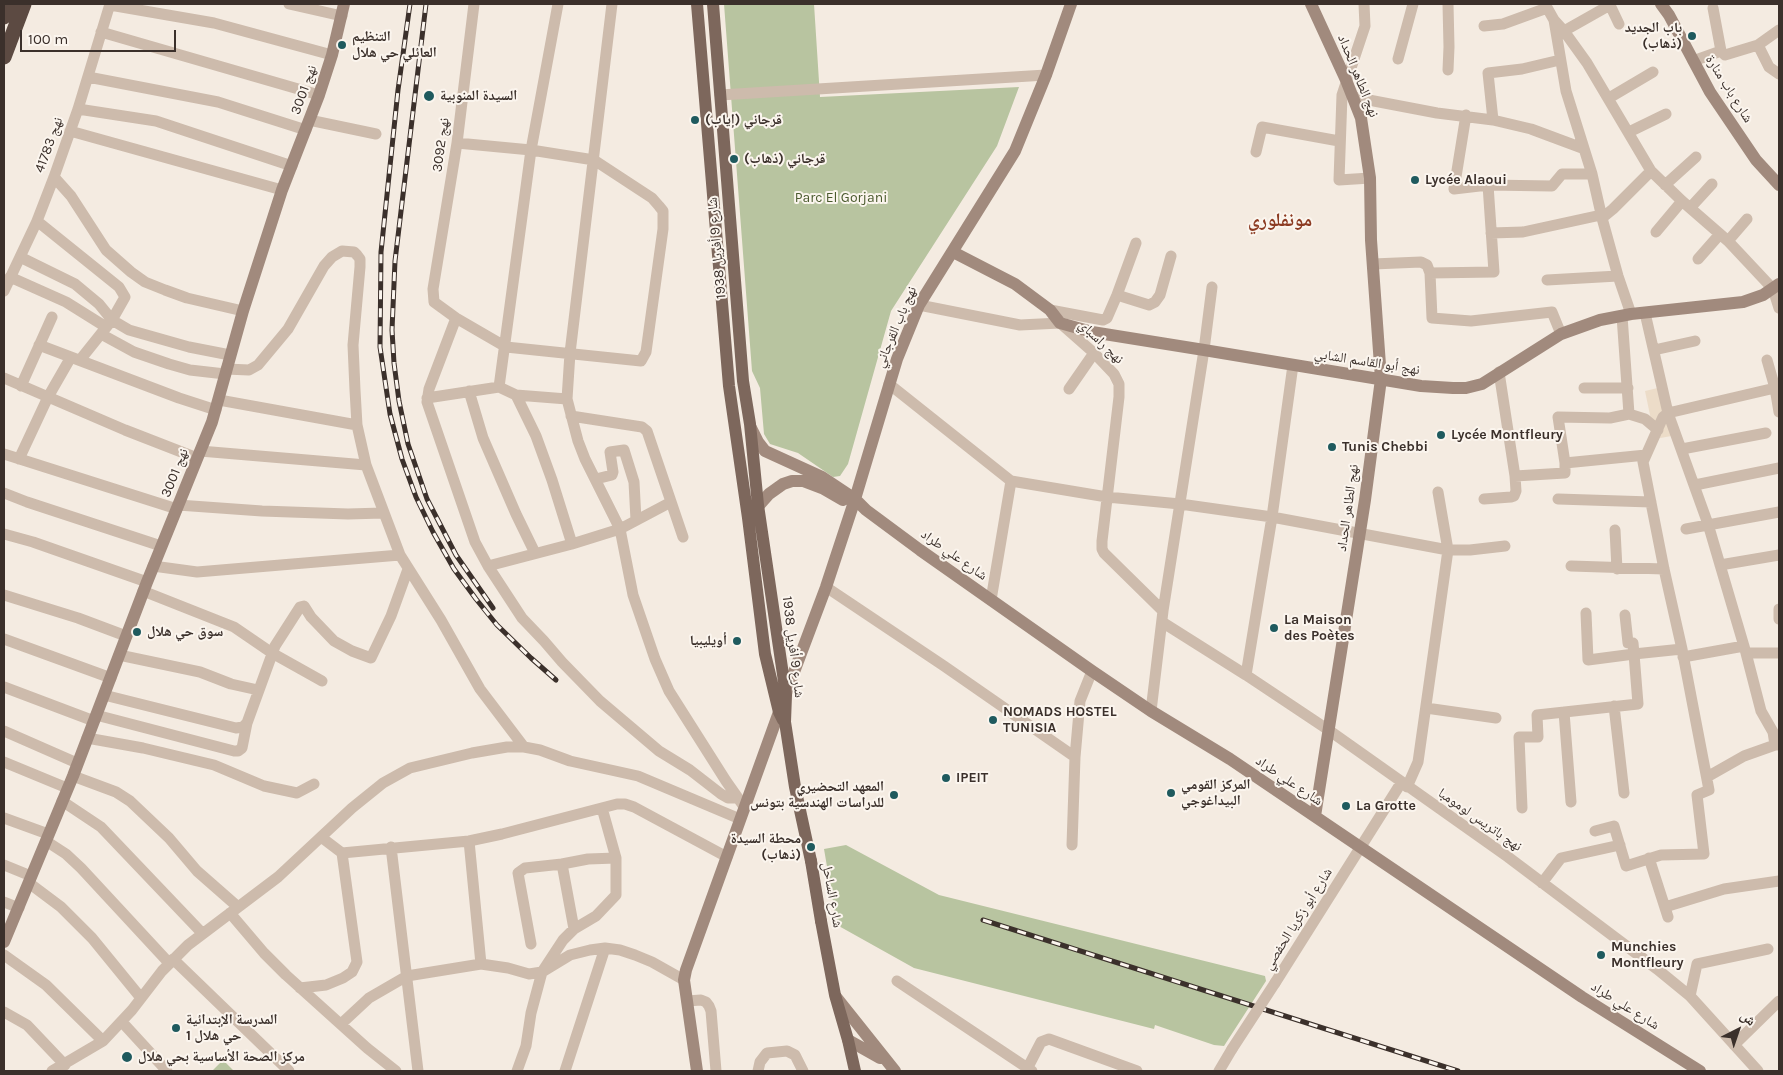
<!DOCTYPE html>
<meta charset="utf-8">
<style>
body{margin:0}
#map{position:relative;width:1783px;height:1075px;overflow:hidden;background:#f4ebe1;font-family:Karla,"Noto Naskh Arabic",sans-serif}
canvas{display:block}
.frame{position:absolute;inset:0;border:5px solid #3b302b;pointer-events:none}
.north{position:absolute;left:1713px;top:1005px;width:50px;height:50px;-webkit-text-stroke:4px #fbf5ee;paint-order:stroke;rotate:41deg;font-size:14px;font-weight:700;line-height:20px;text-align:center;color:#3b302b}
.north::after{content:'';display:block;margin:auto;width:18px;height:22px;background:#3b302b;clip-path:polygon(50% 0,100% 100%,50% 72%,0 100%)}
.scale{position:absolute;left:20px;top:30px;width:156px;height:22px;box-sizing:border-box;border:2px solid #3b302b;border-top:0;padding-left:6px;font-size:15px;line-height:18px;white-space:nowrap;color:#3b302b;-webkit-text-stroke:4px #fbf5ee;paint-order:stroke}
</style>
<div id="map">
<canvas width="1783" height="1075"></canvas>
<div class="frame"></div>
<div class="north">ش</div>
<div class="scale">100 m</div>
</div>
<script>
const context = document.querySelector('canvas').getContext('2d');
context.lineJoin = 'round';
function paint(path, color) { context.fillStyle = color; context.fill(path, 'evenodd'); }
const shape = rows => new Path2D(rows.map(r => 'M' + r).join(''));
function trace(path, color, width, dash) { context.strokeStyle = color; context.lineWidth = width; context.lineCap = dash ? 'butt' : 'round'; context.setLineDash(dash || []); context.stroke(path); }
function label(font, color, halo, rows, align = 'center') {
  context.font = font + ' Karla,"Noto Naskh Arabic",sans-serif'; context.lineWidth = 4; context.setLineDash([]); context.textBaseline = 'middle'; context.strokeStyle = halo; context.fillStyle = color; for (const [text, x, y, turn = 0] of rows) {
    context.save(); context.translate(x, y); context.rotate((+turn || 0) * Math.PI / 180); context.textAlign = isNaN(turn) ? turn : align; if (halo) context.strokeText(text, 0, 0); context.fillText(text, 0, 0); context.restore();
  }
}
paint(shape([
 [724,4,814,4,820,97,1019,87,997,146,891,311,848,464,840,476,833,477,798,453,770,444,764,434,760,388,752,371],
 [846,845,939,895,1265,976,1266,981,1224,1046,1214,1045,1155,1025,1154,1029,914,968,837,925,824,849],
 [223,1060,234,1071,212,1071]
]), '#b8c4a0');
paint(shape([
 [1662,387,1677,435,1655,439,1645,391]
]), '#ecdcc8');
trace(shape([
 [289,4,342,16],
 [612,4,570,353,567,399,578,441,585,459,620,529,633,595,655,659,669,691,726,781,745,808],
 [1364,4,1365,26,1342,95,1339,180,1370,178],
 [1448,4,1449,47,1448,70],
 [1545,4,1554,20,1566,91,1592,174,1602,218,1618,276,1631,314],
 [110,5,214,23,332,55],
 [1713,8,1721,51],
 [1554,20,1564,31,1587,63,1651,171,1682,201,1728,241,1773,289,1779,308],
 [1484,26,1503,24,1547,8],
 [1564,31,1610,5,1619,24],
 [101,32,319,95],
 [1758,45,1769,67,1779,74],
 [1398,59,1413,4],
 [1693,61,1721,51,1725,55,1758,45,1779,30],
 [88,77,218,102,306,130],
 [720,95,1046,75],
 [1353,97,1437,113,1493,120,1531,129,1582,148],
 [1609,98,1653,72],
 [78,109,156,121,292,166],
 [309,120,376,134],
 [1493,120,1488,73,1522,69,1560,60],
 [70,131,282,190],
 [1629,132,1666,114],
 [457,143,531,150,594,160,652,198,659,206,663,211,663,229,646,352,641,361,506,347,456,318,434,302,433,289,457,143,474,4],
 [1256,152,1262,127,1339,141],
 [54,177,71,196,106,250,131,272,145,282,165,290,187,298,243,311],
 [1488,185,1552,186,1562,174,1592,174],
 [1665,185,1696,157],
 [1690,208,1712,184],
 [1602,218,1613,209,1651,171],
 [37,221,119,287,125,297,112,320,80,360],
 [1656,232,1682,201],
 [1491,233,1523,232,1601,215],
 [1728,241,1747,219],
 [20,257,75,284,99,304,112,320,129,330,189,347,230,355],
 [1698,259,1720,234],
 [1373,264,1421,262,1427,265,1430,273,1432,318,1471,321,1552,312,1561,334],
 [1430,273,1494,272,1488,185,1454,189,1466,115],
 [10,277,66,302,106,327],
 [1547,280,1618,276],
 [4,291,37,221,54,177,78,109,110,4],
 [1117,295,1149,305,1155,302,1160,295,1171,256],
 [919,305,1020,325,1060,323,1094,353,1114,374,1119,384,1119,397,1102,541,1102,549,1104,553,1163,611],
 [1050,310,1103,320,1107,318,1117,295,1136,243],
 [1645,313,1668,413,1708,524,1746,653,1761,711,1773,732,1775,745],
 [456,318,429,389,427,402,475,542,488,566,522,618,544,641,562,662,600,701,659,751,690,770,721,794,728,798,738,798],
 [101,334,134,352,169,364,190,370,225,374],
 [39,345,179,398,216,410],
 [1654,350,1695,341],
 [1767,360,1775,388,1779,412],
 [226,369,249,370,258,365,288,329,324,266,332,257,342,251,354,252,357,255,360,259,360,267,353,345,355,390,357,425,366,465,400,555,441,620,480,689,524,747],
 [4,378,125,430,197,458],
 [889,384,1011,481,1107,497,1180,504,1272,517,1448,550,1470,550,1505,546],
 [21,386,52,317],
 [499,387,531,150,558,4],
 [1584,388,1628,388],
 [1069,389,1094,353],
 [469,391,483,438,516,514,535,553],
 [516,395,536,436,552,480,572,544],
 [427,398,499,387,516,395,567,399],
 [219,400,357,425],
 [1629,414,1645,419,1658,430],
 [571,416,642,427,647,431,683,537],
 [1682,449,1766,433],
 [200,451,366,465],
 [4,454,177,509],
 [19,459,48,397,71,357],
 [1565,463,1646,455],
 [1515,476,1565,473,1565,463,1558,417,1610,418,1629,414,1622,316],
 [596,479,612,475,613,472,610,452,624,450,634,482,636,520],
 [1695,485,1779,468],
 [4,493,27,502,161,546],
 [1484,499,1511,497,1514,496,1516,491,1515,476,1499,372],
 [1558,499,1651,502],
 [178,505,262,511,348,514,383,513],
 [1686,529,1779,512],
 [1615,530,1617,569],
 [4,534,33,542,147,582],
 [1720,565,1779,555],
 [153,566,197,572,400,555],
 [488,566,572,544,620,529,671,502],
 [1571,566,1664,569],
 [826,587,944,666,1075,757],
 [143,591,234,627,272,653,322,681],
 [4,595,78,618,126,636],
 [991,600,1011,481],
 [1779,609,1779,619],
 [1586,613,1588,660,1634,654,1633,643,1628,643,1625,615],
 [1162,622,1246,675,1330,731,1508,857,1657,969,1690,996,1758,1071],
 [4,639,111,678],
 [1746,653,1779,653],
 [119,655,200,672,231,684,258,690],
 [1683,657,1744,646],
 [1246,675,1272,517,1293,365],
 [4,687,94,721],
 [104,695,236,728,243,727,247,723,275,646,300,607,304,606,311,617,334,641,352,651,371,658,391,616,408,569],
 [1614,706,1624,793],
 [1426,708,1496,718],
 [1151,711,1163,611,1204,350,1212,287],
 [1564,712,1571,802],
 [96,715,234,751,238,751,242,748,247,723],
 [4,731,77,763],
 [87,738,143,748,214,765,264,786,297,793,314,784],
 [4,762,67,788],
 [73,776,116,792,130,801,169,838,197,871,238,907],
 [1707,777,1744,756,1775,745,1779,745],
 [1407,787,1418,762,1448,550,1438,492],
 [62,801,101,827,202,933],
 [1522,808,1519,737,1538,737,1537,715,1638,704,1634,654,1682,649],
 [4,818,48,834],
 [1595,831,1614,826,1626,866,1661,855,1704,854,1697,795,1709,790,1682,649,1664,569,1643,462,1663,417,1668,413,1775,388],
 [46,841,66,854,81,868,169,963],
 [469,841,481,964],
 [1072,845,1075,757,1080,701,1092,671],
 [391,847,418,1071],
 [342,853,469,841,502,834,617,804,625,804,634,807,727,857],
 [1649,858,1668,917],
 [4,865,31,876],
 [29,883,61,907,92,938,141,998],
 [1542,883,1561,858,1620,845],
 [4,902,19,908],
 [1665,907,1724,889,1779,881],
 [230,913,264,953,286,975,367,1048,396,1071],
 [574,929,562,864,588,859,616,858],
 [531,944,518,873,525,868,562,864],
 [4,955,46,985,103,1041],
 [173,959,289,1071],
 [897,981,1032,1071],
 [1275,983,1401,783],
 [300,988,326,985,343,978,352,972,357,962,342,853,321,837],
 [1690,996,1697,964,1768,949],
 [687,1001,701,1000,706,1002,709,1006,711,1011,716,1071],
 [4,1012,27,1025,65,1065],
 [122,1022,167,1071],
 [341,1024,369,998,407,976,481,964,508,968,529,974,542,972,570,955,590,950,605,948,620,950,635,955,652,962,684,980],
 [1734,1045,1779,1001],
 [1027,1069,1041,1042,1049,1039,1137,1071],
 [52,1071,103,1041,132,1010,162,971,188,945,278,877,352,808,383,783,410,768,472,753,507,747,524,747,540,750,570,761,638,776,740,819],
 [517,1071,526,1046,531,1013,542,972,563,940,574,929,596,916,616,895,616,858,602,808],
 [565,1071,605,948],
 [758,1071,760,1062,767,1053,787,1051,795,1055,803,1071],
 [1219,1071,1232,1049]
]), '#cdbbac', 11);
trace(shape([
 [1311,4,1346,80,1361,118,1370,178,1371,240,1381,379,1365,500,1315,816],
 [1661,4,1669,15,1710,92,1756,160,1779,185],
 [953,252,1015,284,1050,310,1060,323,1092,332,1204,350,1421,386,1453,388,1466,388,1482,384,1561,334,1600,320,1631,314,1743,302,1763,295,1779,284],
 [751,428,758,442,765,451,822,477,855,499,866,510,920,550,1092,671,1151,711,1230,759,1582,997,1700,1071],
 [754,511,769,494,783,484,792,481,803,481,824,489,843,500],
 [4,942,73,776,147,582,212,422,243,311,282,190,319,95,332,55,344,4],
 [836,997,895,1071],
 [848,1040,880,1058],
 [697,1071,684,980,686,970,779,712,826,587,855,499,897,359,919,305,1015,151,1046,75,1071,4]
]), '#a18a7d', 12);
trace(shape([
 [697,4,729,386,748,518,765,654,779,712,783,720],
 [713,4,743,381,750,424,758,505,786,695,785,722,795,787,811,861],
 [821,921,835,995,848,1040,855,1071]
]), '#7d675c', 12);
trace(shape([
 [4,17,9,4],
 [4,57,24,4]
]), '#5c4a42', 15);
const rail = shape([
 [410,4,398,90,381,252,380,347,390,414,402,459,416,497,433,532,454,569,476,599,497,625,531,658,556,680],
 [426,4,395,261,392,330,394,363,399,401,408,444,427,499,456,555,493,608],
 [983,920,1458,1071]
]);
trace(rail, '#3b302b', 5);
trace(rail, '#fbf5ee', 3, [9]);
trace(shape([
 [1232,1049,1275,983]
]), '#cdbbac', 11);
trace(shape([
 [811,861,821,921]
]), '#7d675c', 12);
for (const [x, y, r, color] of [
 [1692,36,5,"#1f5a5e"],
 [342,45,5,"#1f5a5e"],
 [429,96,6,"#1f5a5e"],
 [695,120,5,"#1f5a5e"],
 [734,159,5,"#1f5a5e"],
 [1415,180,5,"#1f5a5e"],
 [1441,435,5,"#1f5a5e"],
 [1332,447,5,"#1f5a5e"],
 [1274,628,5,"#1f5a5e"],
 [137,632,5,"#1f5a5e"],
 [737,641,5,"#1f5a5e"],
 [993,720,5,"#1f5a5e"],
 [946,778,5,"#1f5a5e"],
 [1171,793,5,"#1f5a5e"],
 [894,795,5,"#1f5a5e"],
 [1346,806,5,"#1f5a5e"],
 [811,847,5,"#1f5a5e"],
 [1601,955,5,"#1f5a5e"],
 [176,1028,5,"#1f5a5e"],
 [127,1057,6,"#1f5a5e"]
]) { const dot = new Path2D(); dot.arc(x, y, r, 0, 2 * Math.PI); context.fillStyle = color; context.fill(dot); trace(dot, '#fbf5ee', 2); }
label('bold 14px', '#3b302b', '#fbf5ee', [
 ["باب الجديد",1682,28,"right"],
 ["(ذهاب)",1682,44,"right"],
 ["التنظيم",352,37],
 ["العائلي حي هلال",352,53],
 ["السيدة المنوبية",440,96],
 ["قرجاني (إياب)",705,120],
 ["قرجاني (ذهاب)",744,159],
 ["Lycée Alaoui",1425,180],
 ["Lycée Montfleury",1451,435],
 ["Tunis Chebbi",1342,447],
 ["La Maison",1284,620],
 ["des Poètes",1284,636],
 ["سوق حي هلال",147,632],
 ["أويليبيا",727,641,"right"],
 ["NOMADS HOSTEL",1003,712],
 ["TUNISIA",1003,728],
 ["IPEIT",956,778],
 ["المركز القومي",1181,785],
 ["البيداغوجي",1181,801],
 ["المعهد التحضيري",884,787,"right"],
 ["للدراسات الهندسية بتونس",884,803,"right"],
 ["La Grotte",1356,806],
 ["محطة السيدة",801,839,"right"],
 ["(ذهاب)",801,855,"right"],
 ["Munchies",1611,947],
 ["Montfleury",1611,963],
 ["المدرسة الإبتدائية",186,1020],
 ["حي هلال 1",186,1036],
 ["مركز الصحة الأساسية بحي هلال",138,1057]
], 'left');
label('14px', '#3b302b', '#fbf5ee', [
 ["نهج الطاهر الحداد",1358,76,68],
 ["شارع باب منارة",1729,89,58],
 ["نهج 3001",304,90,-70],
 ["نهج 41783",49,145,-70],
 ["نهج 3092",441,145,-82],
 ["شارع 9 أفريل 1938",717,248,-95],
 ["نهج باب القرجاني",896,327,-67],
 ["نهج راسباي",1101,342,44],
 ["نهج أبو القاسم الشابي",1367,362,9],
 ["نهج 3001",175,473,-68],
 ["نهج الطاهر الحداد",1348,508,-82],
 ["شارع علي طراد",954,555,35],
 ["شارع 9 أفريل 1938",793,647,83],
 ["شارع علي طراد",1289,781,34],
 ["نهج باتريس لومومبا",1480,820,35],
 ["شارع الساحل",832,895,80],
 ["شارع أبو زكريا الحفصي",1298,919,-58],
 ["شارع علي طراد",1625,1006,32]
]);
label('14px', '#4a5a2e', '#fbf5ee', [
 ["Parc El Gorjani",841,198]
]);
label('bold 19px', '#8c3b22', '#fbf5ee', [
 ["مونفلوري",1280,221]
]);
</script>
